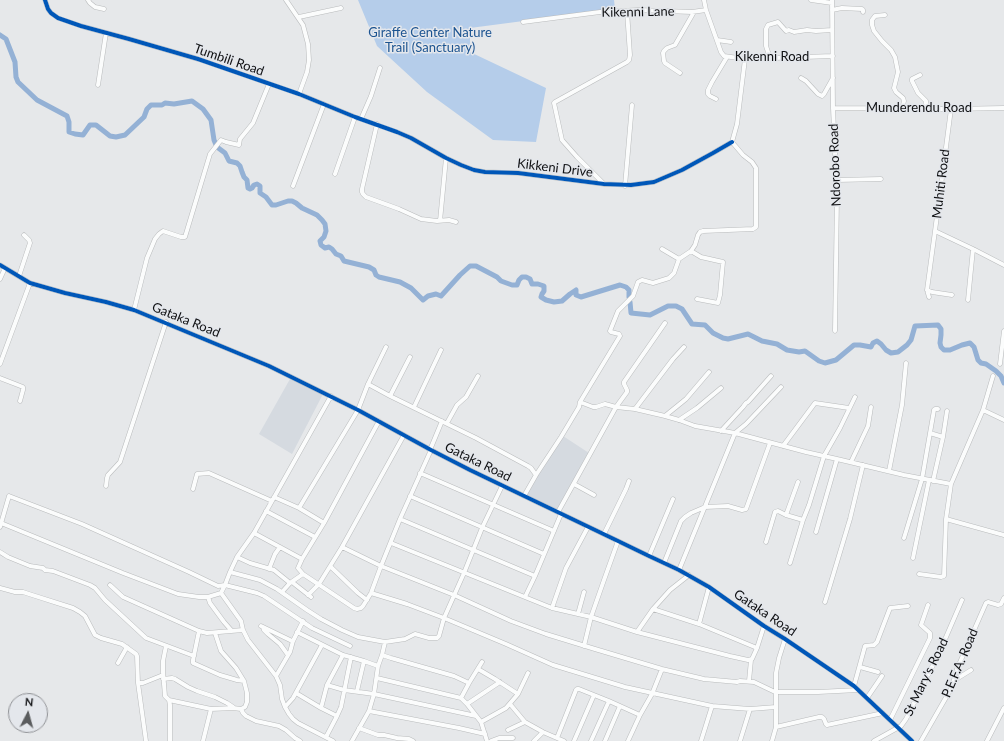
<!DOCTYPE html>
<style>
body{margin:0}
#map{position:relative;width:1004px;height:741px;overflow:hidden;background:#e6e8ea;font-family:Lato,sans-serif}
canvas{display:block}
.north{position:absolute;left:8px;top:693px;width:40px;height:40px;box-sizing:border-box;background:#e4e7ec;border:1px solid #8f9195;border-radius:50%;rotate:6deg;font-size:11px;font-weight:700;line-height:16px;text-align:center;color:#0f1012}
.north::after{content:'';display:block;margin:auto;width:14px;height:18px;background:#5a5c5e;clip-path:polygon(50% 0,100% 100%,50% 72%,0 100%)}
</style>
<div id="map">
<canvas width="1004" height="741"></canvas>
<div class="north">N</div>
</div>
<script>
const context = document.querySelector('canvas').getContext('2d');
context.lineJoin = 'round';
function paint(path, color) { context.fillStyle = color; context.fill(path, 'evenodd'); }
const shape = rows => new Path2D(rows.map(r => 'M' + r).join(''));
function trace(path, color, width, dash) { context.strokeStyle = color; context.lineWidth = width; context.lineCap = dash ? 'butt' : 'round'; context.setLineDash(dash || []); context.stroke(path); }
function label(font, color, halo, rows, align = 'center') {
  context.font = font + ' Lato,sans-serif'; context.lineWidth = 3; context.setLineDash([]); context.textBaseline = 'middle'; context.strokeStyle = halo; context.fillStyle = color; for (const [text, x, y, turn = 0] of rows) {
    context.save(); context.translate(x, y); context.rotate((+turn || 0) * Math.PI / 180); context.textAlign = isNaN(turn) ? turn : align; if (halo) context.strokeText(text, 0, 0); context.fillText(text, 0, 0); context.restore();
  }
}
paint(shape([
 [290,379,323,394,292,454,259,434],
 [563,436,589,453,558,510,526,494]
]), '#d5dae0');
paint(shape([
 [358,0,614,0,615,9,470,28,470,52,546,88,536,142,493,140,427,92,377,46]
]), '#b5cdea');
trace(shape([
 [0,35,6,39,15,62,16,77,18,82,37,100,67,116,69,122,69,132,75,134,83,135,90,125,96,125,110,136,116,137,125,135,144,117,147,109,151,105,162,105,165,103,174,104,192,101,203,109,211,120,214,140,217,147,225,153,229,161,237,163,240,166,242,172,244,177,247,180,248,188,250,189,252,188,254,185,257,184,260,186,260,193,266,197,272,205,276,205,288,201,292,201,296,203,302,208,317,215,322,220,325,224,326,231,324,237,320,241,321,245,325,248,329,247,332,249,336,254,341,256,344,261,369,267,374,270,376,275,379,277,400,282,411,288,423,300,428,296,436,294,441,296,460,275,470,266,476,266,497,277,501,281,512,285,517,285,519,280,522,277,526,277,530,279,532,284,538,284,544,286,544,291,542,294,541,297,546,300,554,302,562,301,570,294,576,290,576,295,581,297,620,285,626,287,629,290,629,297],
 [630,302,631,313,650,315,668,306,676,306,682,309,692,324,705,325,713,333,723,338,728,339,748,334,762,341,777,344,787,350,799,352,805,351,819,361,825,363,836,360,854,345,860,345,871,347,873,343,877,341,881,344,886,350,891,353,898,352,907,345,911,340,915,326,938,325,941,329,941,335,940,343,941,347,944,350,950,350,962,345,970,343,974,347,978,360,981,363,986,364,996,371,1001,376,1004,383]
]), '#94b1d5', 5);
const minor = shape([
 [45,0,48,9,51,13,58,18,81,26,129,39,198,59,299,94,355,117,397,132,411,138,446,158,461,165,474,170,485,172,518,173,604,184,631,185,654,182,682,170,713,153,732,142],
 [88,0,90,3,95,7,104,9],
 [286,0,303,25,308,44,309,60,307,72,299,94],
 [704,0,706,10,721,52,724,56,745,59,833,56],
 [811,0,832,3],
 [832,0,833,108,837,196,835,331],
 [832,10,842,8,862,9,863,10,863,12],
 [885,15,875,16,872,20,872,25,874,31,882,41,891,50,895,57,898,72,894,88,896,92,903,98,904,101,902,109],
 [299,17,341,8],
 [523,22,600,12,638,10,692,12,706,10],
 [717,40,731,42],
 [770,58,766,46,766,29,768,25,778,22,786,31,789,30,794,32,807,30,816,31,832,30],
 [680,73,665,63,664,61,663,53,664,51,667,48,675,45,694,12],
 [920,75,912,79,912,81,918,93,926,101,926,105,922,109],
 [801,78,806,81,818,94,822,96,824,94,833,78],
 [98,85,106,33],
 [716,99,710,96,708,94,708,90,712,82,727,57],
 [833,108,951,109,1004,108],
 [951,109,935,231,973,249,1004,265],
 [361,119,371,96,380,68],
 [377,124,362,189,362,192,363,194,366,197,399,209,421,219,437,221,449,220,456,222],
 [732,142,737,124,745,59],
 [335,174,355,117],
 [837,180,881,179],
 [604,184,577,157,562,140,554,103,555,102,627,62,629,60,630,55,627,11],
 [293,186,324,104],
 [625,186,632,105],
 [440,221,446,158],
 [662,249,679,259,691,251,695,245,698,235,700,232,703,231,753,229,756,227,756,168,752,162,743,155,732,142],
 [691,251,701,257,723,262,720,295,718,303,697,299],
 [0,265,30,283,65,293,106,302,134,310,269,366,358,410,431,450,470,470,618,541,649,556,679,570,709,587,764,626,785,639,854,686,912,741],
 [19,276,30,243,29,240,24,235],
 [0,279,5,268],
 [927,290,932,292,952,295],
 [929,297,927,290,935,231],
 [968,300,973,249],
 [134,310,147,258,155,239,159,234,163,231,181,237,185,237,210,154,221,140,226,142,239,145,240,139,253,123,269,84],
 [0,364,30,283],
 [1000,364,1004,331],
 [0,378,23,387,23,390,20,401],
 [368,384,390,396,476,438,528,466,531,468,536,475],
 [390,396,410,357],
 [580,402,593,407,596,407,605,404,616,407,635,409,665,416,679,420,695,426,735,433,806,452,837,459,904,475,951,484],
 [414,407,441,350],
 [635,409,673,359,684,347],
 [983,410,1004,420],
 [665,416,686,399,709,372],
 [679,420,697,408,721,388],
 [379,421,324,523,302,559,298,568,303,574,354,608,357,609,361,608,363,606,371,593,381,566,400,519,431,450],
 [447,423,457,405,466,397,478,376],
 [721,431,743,407,746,403,748,402,771,376],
 [930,433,943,437],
 [783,446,815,403,849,408],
 [430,450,442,421],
 [851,462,868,426,871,407],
 [889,471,902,405,906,363],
 [420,473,554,531],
 [933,481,943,437,947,411],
 [798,482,786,515,803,520],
 [574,484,594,495],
 [106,486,107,478,108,475,120,462,166,322],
 [193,489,197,474,209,473,272,501],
 [410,496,544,554],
 [524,496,536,475,561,437,579,407,580,402,620,336,619,334,611,332,610,331,618,311,633,296,638,282,642,280,653,283,669,278,674,273,679,259],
 [274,497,299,508,324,523],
 [299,508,358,410,368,384,386,347],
 [266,511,315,537],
 [558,512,616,407,627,392,627,390,624,384,624,382,665,323],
 [400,519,535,576],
 [946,519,1004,535],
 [1,523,123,573,178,594,199,597,208,597,221,593,225,585,230,572,237,557,254,533,331,396],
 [0,527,9,496,82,524,189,572,218,586,225,585,257,593,264,596,312,628,350,646],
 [816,532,837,459],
 [254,533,302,559],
 [604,534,626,489,629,481],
 [904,538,922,479,934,410,935,409,938,409],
 [766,542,775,512,778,511,786,515],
 [391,543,552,608,591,617,637,632,730,656,748,660,752,659,757,648,764,626],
 [342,547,381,566,454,595,511,621,546,634,595,649,662,669,704,679,737,682,740,681,754,682,775,692,818,692,858,690],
 [0,552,8,557,30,566,43,568,45,570,53,571,90,585,95,588,105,600,146,638,194,656],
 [649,556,673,499],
 [237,557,250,563,274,570,290,583],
 [913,558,929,480],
 [664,563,681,521,685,517,691,513,705,507,728,506,742,510,746,509,770,443],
 [790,563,803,520,809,505,824,456,840,428,855,397],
 [331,567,358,593,367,600],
 [269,569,275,554,280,547],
 [679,570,735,433,746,424,781,387],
 [230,572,260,580,277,589,307,610,321,619,342,630,358,637,385,642,405,639,415,634,429,638,437,638,439,636,444,618,464,573,482,528,502,486],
 [919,574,941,577,944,576,946,519,951,484,983,410,993,376],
 [292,582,311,597],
 [110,585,123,597,199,631,207,633,243,630],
 [0,588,15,592,23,592,29,594,73,608,80,612,85,616,95,635,101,638,122,644,136,654,137,656,138,683,146,741],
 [282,592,290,583,303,574],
 [221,593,241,621,243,630,248,640,276,676,280,685,282,699,285,707,289,714,293,719,298,723,333,741],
 [371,593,407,604,444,618,506,644,553,665,625,687,712,706,750,709,776,707],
 [308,595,319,584,342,547,404,435],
 [208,597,210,603,224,622,231,630],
 [525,597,535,576,561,514],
 [825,602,850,519,856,494,863,465],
 [552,608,566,568,588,527],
 [653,609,699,624,757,648],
 [578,614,584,592],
 [699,624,709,587],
 [261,626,292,641],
 [263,627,264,630,268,634,280,644,288,655],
 [199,631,193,660,193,663,220,675,237,680,244,681],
 [297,632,343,655,364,661,378,666],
 [637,632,653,609,670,590,689,575],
 [166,646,163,661,163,672,165,696,169,700,170,705,170,741],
 [584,646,591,617,604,580,618,541],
 [382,655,391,658,454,676,469,683],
 [118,663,127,647],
 [860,667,878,672],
 [478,669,495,679,518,694],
 [276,676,290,652,293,641,303,621],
 [377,678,461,698,467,704,481,722,487,741],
 [163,679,172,678,175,679,188,687,197,691,215,697,227,703,233,707],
 [955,680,971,670],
 [749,681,751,660],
 [138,683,143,683,163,675],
 [327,685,344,690,374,694,476,716],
 [854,686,865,646,874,645,877,642,890,608,908,606],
 [357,691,364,661],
 [296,693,321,708,337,716],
 [461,698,469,683,482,662],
 [867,698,882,676],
 [169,700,211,709,233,708,241,709,245,707,247,702,247,693,244,681,236,668,221,651,215,633],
 [467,704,500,682],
 [510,704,525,722,543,732,564,741],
 [285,707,293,698,322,645],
 [321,708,327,685,343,655],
 [241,709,243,713,246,716,256,721,279,726,286,730,295,738,300,741],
 [369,711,459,728,485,734],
 [890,720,930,638,930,633,921,625,928,605],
 [481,722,506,708,518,694,528,673],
 [776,727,819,717,822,717,824,719,826,724,827,725,883,713],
 [359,728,378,735,384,735,397,738,409,739,413,741],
 [508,730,525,722],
 [326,737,337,716,341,707,351,657],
 [557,738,576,690,577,689,579,689,609,701],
 [203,741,211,709],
 [352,741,369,711,374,694,378,666,382,655,385,642],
 [491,741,499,738,513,738],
 [534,741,543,732],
 [574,741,594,695],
 [591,741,609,701,640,715],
 [605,741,620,706],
 [628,741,640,715,652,694,662,669],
 [701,741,712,706],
 [740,741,750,709],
 [772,741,776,727,776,673,779,658,785,639],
 [874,741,901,726,906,719,940,651,962,600],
 [921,741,952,687,957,669,986,603,988,602,998,605,1001,604,1004,598],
 [987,741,1004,708]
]);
trace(minor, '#b9bbbc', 5);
trace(minor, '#fbfcfc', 4);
trace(shape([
 [45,0,48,9,51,13,58,18,81,26,129,39,198,59,299,94,355,117,397,132,411,138,446,158,461,165,474,170,485,172,518,173,604,184,631,185,654,182,682,170,713,153,732,142],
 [0,265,30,283,65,293,106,302,134,310,269,366,358,410,431,450,470,470,618,541,649,556,679,570,709,587,764,626,785,639,854,686,912,741]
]), '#0057b8', 4);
label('13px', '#0f1012', '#e4e7ec', [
 ["Kikenni Lane",638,12,-1],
 ["Kikenni Road",772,57],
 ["Tumbili Road",229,60,19],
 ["Munderendu Road",919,108],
 ["Ndorobo Road",835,165,-92],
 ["Kikkeni Drive",555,168,7],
 ["Muhiti Road",941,184,-83],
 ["Gataka Road",186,320,22],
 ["Gataka Road",478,462,26],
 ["Gataka Road",765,613,34],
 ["P.E.F.A. Road",960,663,-67],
 ["St Mary's Road",926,677,-64]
]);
label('13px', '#1b5390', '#e4e7ec', [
 ["Giraffe Center Nature",430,33],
 ["Trail (Sanctuary)",430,48]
]);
</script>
